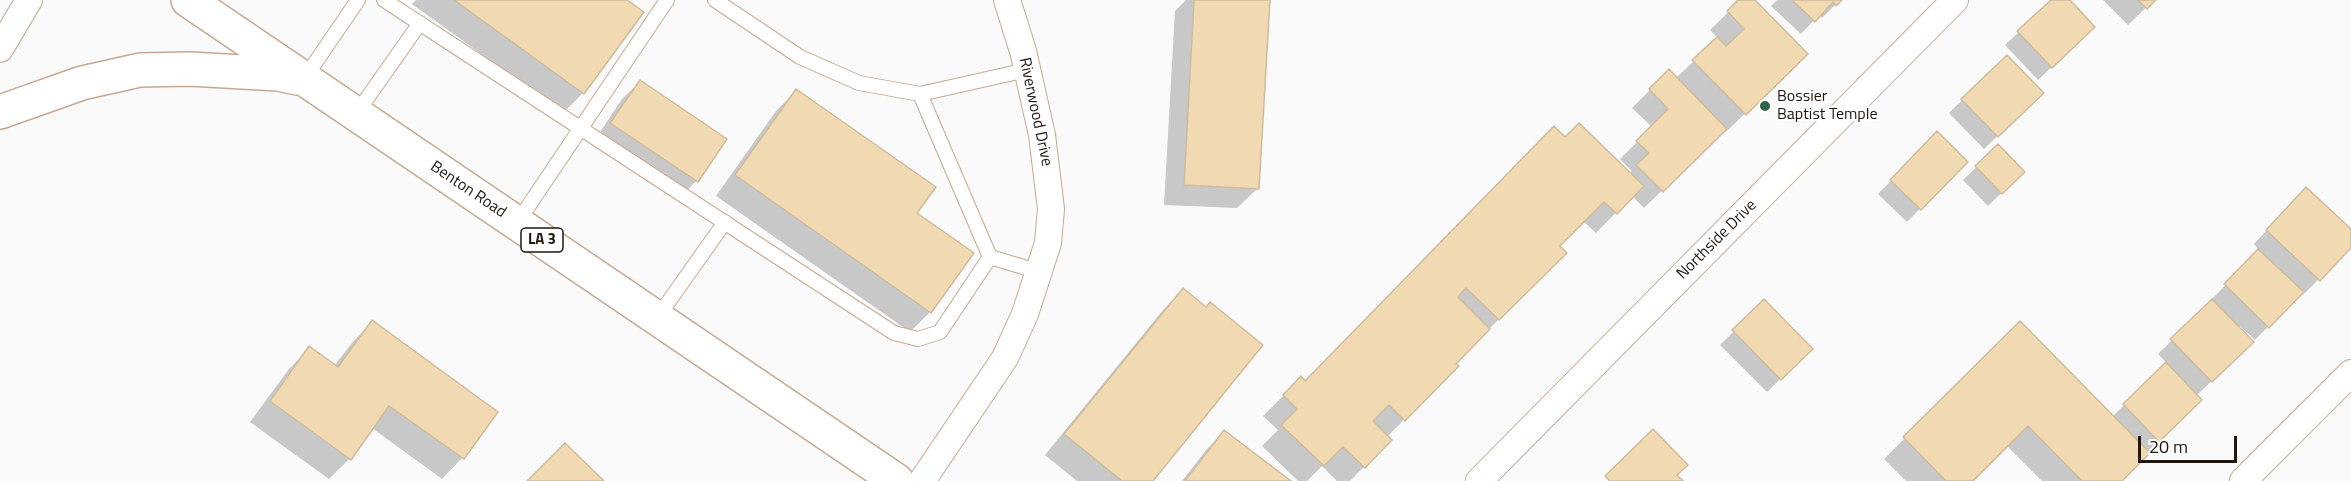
<!DOCTYPE html>
<style>
body{margin:0}
#map{position:relative;width:2351px;height:481px;overflow:hidden;background:#fafafa;font-family:"Titillium Web",sans-serif}
canvas{display:block}
.scale{position:absolute;left:2138px;top:436px;width:99px;height:27px;box-sizing:border-box;border:3px solid #21170e;border-top:0;padding-left:8px;font-size:18px;line-height:21px;white-space:nowrap;color:#21170e;-webkit-text-stroke:4px #fff;paint-order:stroke}
</style>
<div id="map">
<canvas width="2351" height="481"></canvas>
<div class="scale">20 m</div>
</div>
<script>
const context = document.querySelector('canvas').getContext('2d');
context.lineJoin = 'round';
function paint(path, color) { context.fillStyle = color; context.fill(path, 'evenodd'); }
const shape = rows => new Path2D(rows.map(r => 'M' + r).join(''));
function trace(path, color, width, dash) { context.strokeStyle = color; context.lineWidth = width; context.lineCap = dash ? 'butt' : 'round'; context.setLineDash(dash || []); context.stroke(path); }
function label(font, color, halo, rows, align = 'center') {
  context.font = font + ' "Titillium Web",sans-serif'; context.lineWidth = 4.5; context.setLineDash([]); context.textBaseline = 'middle'; context.strokeStyle = halo; context.fillStyle = color; for (const [text, x, y, turn = 0] of rows) {
    context.save(); context.translate(x, y); context.rotate((+turn || 0) * Math.PI / 180); context.textAlign = isNaN(turn) ? turn : align; if (halo) context.strokeText(text, 0, 0); context.fillText(text, 0, 0); context.restore();
  }
}
paint(shape([
 [416,0,625,0,583,93,563,113,412,4],
 [1186,0,1268,0,1258,188,1237,208,1164,205,1175,11],
 [1741,0,1753,0,1806,54,1727,131,1725,129,1644,208,1632,196,1596,233,1583,221,1558,246,1565,253,1454,364,1457,366,1387,437,1390,440,1350,481,1337,481,1322,466,1307,481,1298,481,1262,446,1278,430,1263,416,1301,378,1305,383,1565,139,1629,174,1632,171,1620,159,1652,127,1632,108,1669,71,1676,78,1718,38,1710,30],
 [1777,0,1840,0,1822,18,1819,15,1801,34,1771,6],
 [2053,0,2068,0,2080,40,2038,80,2005,45],
 [2103,0,2154,0,2128,25],
 [2007,57,2042,93,1984,149,1949,113],
 [640,82,725,139,696,181,679,199,594,141,622,99],
 [796,91,930,312,910,332,716,196,776,111],
 [1937,134,1966,162,1907,222,1878,194],
 [1998,146,2023,172,1988,206,1963,180],
 [2293,202,2351,231,2351,246,2305,293,2303,291,2255,340,2240,326,2238,328,2252,342,2196,396,2200,400,2120,481,2042,481,2007,446,1971,481,1906,481,1884,459,2020,323,2112,417,2167,363,2158,354,2213,300,2212,299,2259,250,2254,244],
 [1183,290,1206,308,1151,481,1077,481,1045,455,1163,310],
 [1764,302,1811,349,1767,392,1720,345],
 [372,322,496,413,462,458,442,479,372,428,349,459,329,479,250,422,289,369,310,348,334,366,352,343],
 [1224,432,1288,481,1182,481,1207,449]
]), '#0003');
const building = shape([
 [454,0,627,0,644,12,584,94,454,0],
 [1194,0,1270,0,1259,189,1184,185,1194,0],
 [1738,0,1755,0,1808,54,1746,115,1692,60,1717,37,1726,46,1744,29,1727,11,1738,0],
 [1792,0,1842,0,1836,6,1833,2,1815,22,1792,0],
 [2051,0,2070,0,2095,27,2052,68,2017,31,2051,0],
 [2138,0,2156,0,2147,9,2138,0],
 [2007,55,2044,93,1998,137,1961,99,2007,55],
 [1669,69,1727,129,1663,192,1636,165,1649,153,1636,141,1668,109,1649,89,1669,69],
 [640,80,727,139,698,182,610,123,640,80],
 [796,89,936,187,917,213,974,253,931,313,735,175,796,89],
 [1579,123,1644,186,1617,214,1604,202,1560,246,1567,253,1499,320,1466,288,1458,297,1490,329,1456,364,1459,366,1405,421,1389,405,1373,421,1392,440,1365,468,1343,447,1324,466,1281,425,1297,409,1283,395,1301,376,1305,381,1554,126,1565,137,1579,123],
 [1937,131,1968,162,1921,210,1890,180,1937,131],
 [1998,144,2025,172,2002,194,1975,166,1998,144],
 [2306,187,2351,229,2351,248,2320,281,2266,230,2306,187],
 [2258,249,2304,292,2269,328,2224,284,2258,249],
 [1183,288,1206,307,1210,302,1263,345,1153,481,1122,481,1064,434,1183,288],
 [1764,299,1813,349,1781,380,1732,330,1764,299],
 [2212,299,2254,342,2212,382,2170,339,2212,299],
 [372,320,498,412,464,459,389,406,351,460,270,401,309,346,338,367,372,320],
 [2020,321,2150,453,2122,481,2082,481,2028,426,1973,481,1946,481,1903,437,2020,321],
 [2166,362,2202,400,2159,442,2123,404,2166,362],
 [1653,429,1688,465,1677,475,1683,481,1610,481,1605,476,1653,429],
 [1224,430,1291,481,1185,481,1224,430],
 [565,443,604,481,527,481,565,443]
]);
paint(building, '#f1d9b1');
trace(building, '#cebc9e', 1.5);
const lane = shape([
 [384,0,894,333,918,339,940,332,990,257],
 [715,0,800,57,859,83,920,94],
 [304,79,358,0],
 [356,114,420,23],
 [517,223,667,0],
 [990,257,920,94,1027,70],
 [990,257,1040,272],
 [657,318,725,222]
]);
const street = shape([
 [0,49,29,0],
 [922,481,1005,358,1025,314,1048,243,1051,209,1042,135,1023,51,1007,0],
 [1479,481,1955,0],
 [2243,481,2351,373]
]);
const primary = shape([
 [188,0,897,481],
 [0,112,82,83,140,70,190,69,278,74,297,78]
]);
trace(lane, '#c5a992', 16);
trace(street, '#c5a992', 28);
trace(primary, '#c5a992', 36);
trace(lane, '#fff', 14);
trace(street, '#fff', 26);
trace(primary, '#fff', 33);
for (const [x, y, r, color] of [
 [1765,106,6,"#2e644a"]
]) { const dot = new Path2D(); dot.arc(x, y, r, 0, 2 * Math.PI); context.fillStyle = color; context.fill(dot); trace(dot, '#fff', 2); }
for (const [x, y, w] of [
 [542,240,42]
]) { const box = new Path2D(); box.roundRect(x - w / 2, y - 12, w, 24, 4.5); context.fillStyle = '#fff'; context.fill(box); trace(box, '#21170e', 1.5); }
label('bold 15px', '#21170e', null, [
 ["LA 3",542,240]
]);
label('16px', '#21170e', '#fff', [
 ["Bossier",1777,97],
 ["Baptist Temple",1777,115]
], 'left');
label('16px', '#21170e', '#fff', [
 ["Riverwood Drive",1035,112,78],
 ["Benton Road",468,190,34],
 ["Northside Drive",1717,240,-45]
]);
</script>
